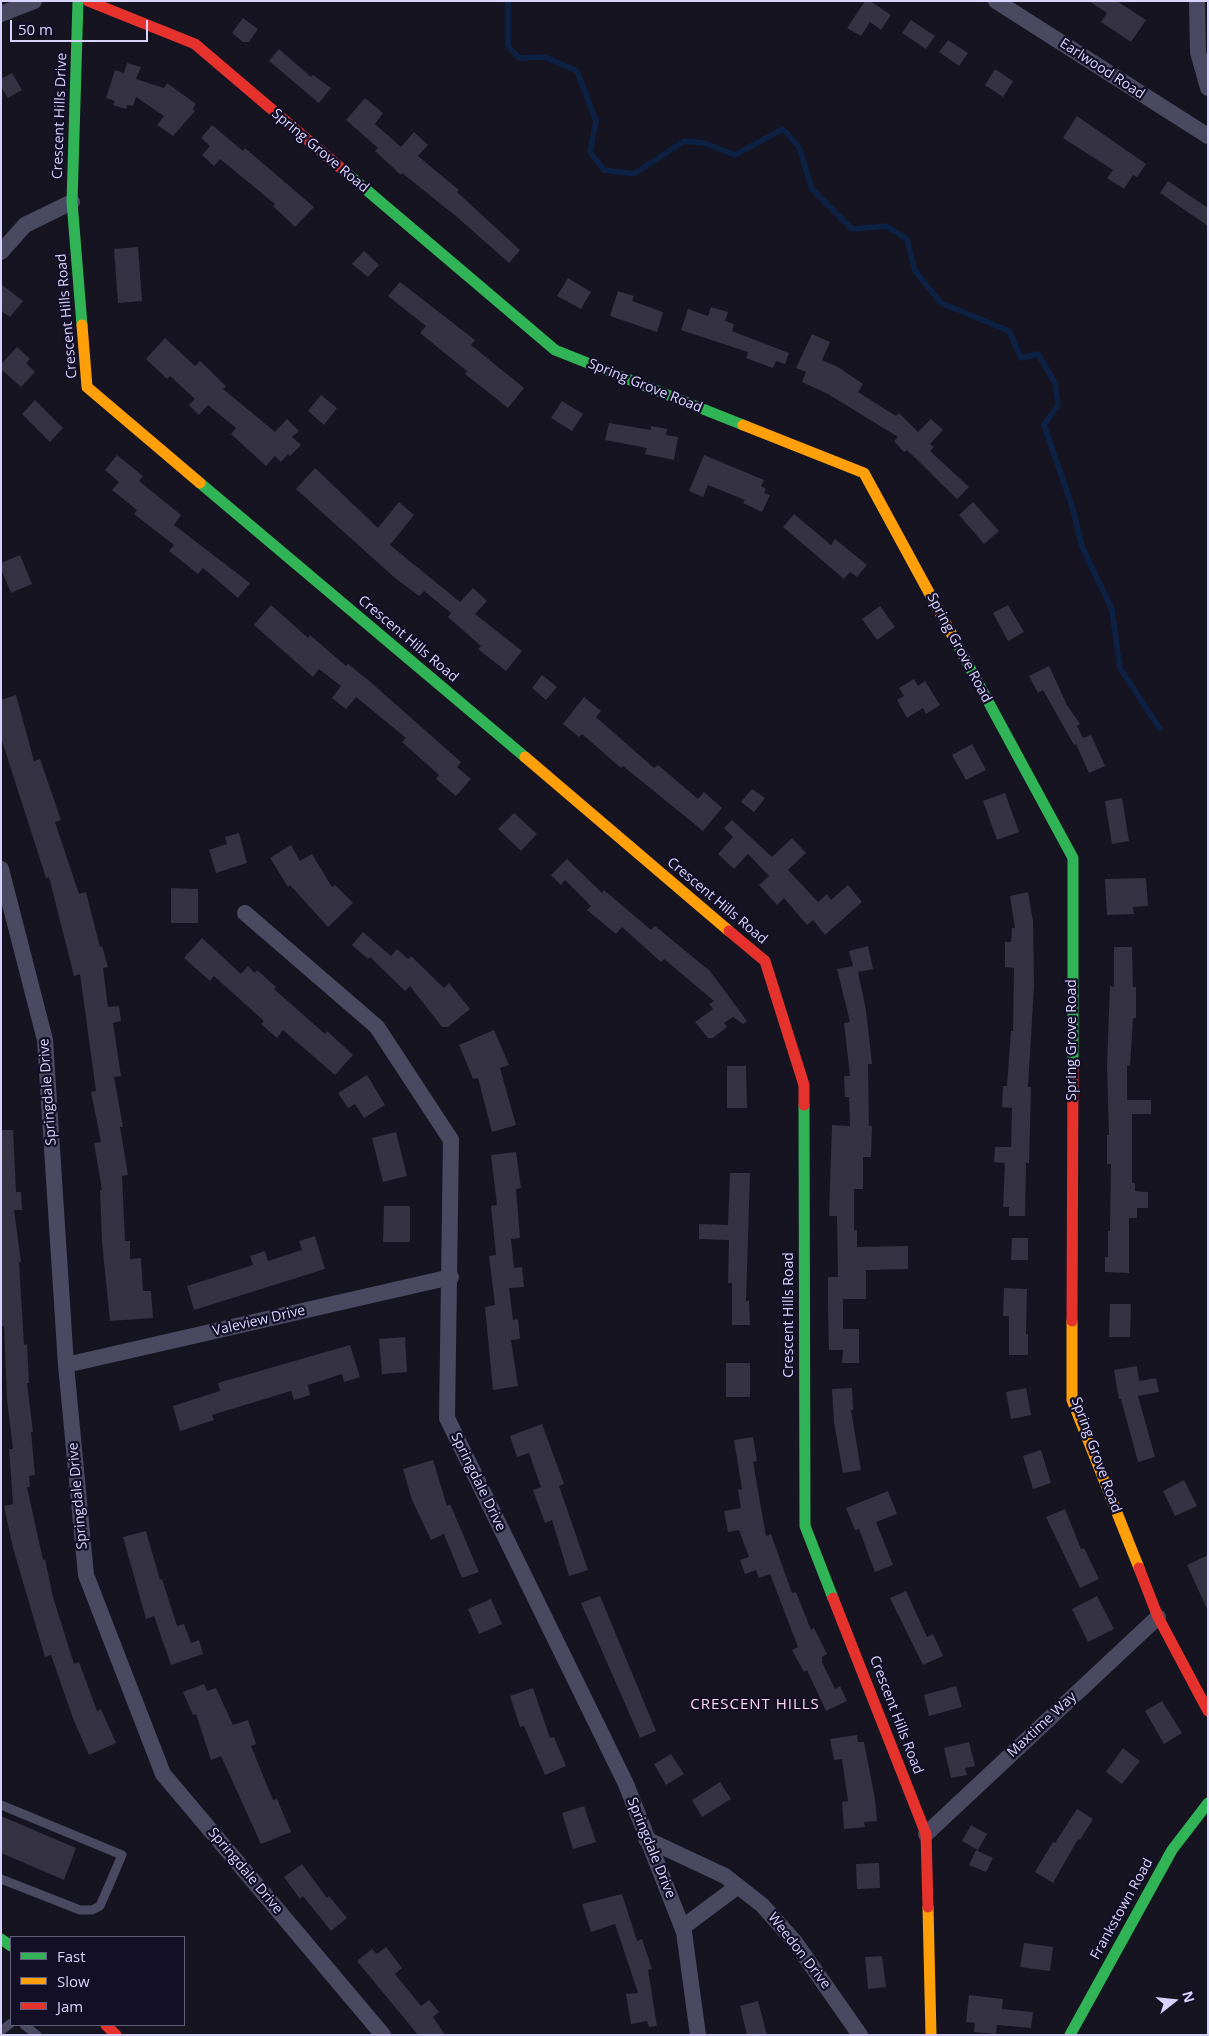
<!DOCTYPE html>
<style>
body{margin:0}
#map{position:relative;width:1209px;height:2036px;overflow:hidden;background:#161421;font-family:"Open Sans",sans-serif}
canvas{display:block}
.frame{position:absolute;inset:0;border:2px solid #d9d4ff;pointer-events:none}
.legend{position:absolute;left:10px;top:1936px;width:175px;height:90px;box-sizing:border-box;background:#130f26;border:1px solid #625e7d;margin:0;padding:6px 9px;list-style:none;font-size:15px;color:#d9d4ff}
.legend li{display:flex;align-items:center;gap:10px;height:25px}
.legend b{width:25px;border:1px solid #625e7d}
.north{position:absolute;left:1149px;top:1976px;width:50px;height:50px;-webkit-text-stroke:4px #130f26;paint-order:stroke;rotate:74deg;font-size:14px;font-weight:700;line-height:20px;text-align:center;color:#d9d4ff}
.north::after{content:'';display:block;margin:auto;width:18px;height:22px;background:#d9d4ff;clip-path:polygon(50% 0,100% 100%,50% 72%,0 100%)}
.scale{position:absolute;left:10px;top:20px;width:138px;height:22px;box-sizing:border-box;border:2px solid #d9d4ff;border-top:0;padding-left:6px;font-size:15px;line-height:18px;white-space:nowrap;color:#d9d4ff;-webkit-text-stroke:4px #130f26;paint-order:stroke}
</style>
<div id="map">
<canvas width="1209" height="2036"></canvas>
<div class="frame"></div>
<ul class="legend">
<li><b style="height:6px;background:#30b455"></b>Fast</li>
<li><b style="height:6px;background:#ff9f0a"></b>Slow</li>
<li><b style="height:6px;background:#e5322d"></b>Jam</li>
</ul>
<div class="north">N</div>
<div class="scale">50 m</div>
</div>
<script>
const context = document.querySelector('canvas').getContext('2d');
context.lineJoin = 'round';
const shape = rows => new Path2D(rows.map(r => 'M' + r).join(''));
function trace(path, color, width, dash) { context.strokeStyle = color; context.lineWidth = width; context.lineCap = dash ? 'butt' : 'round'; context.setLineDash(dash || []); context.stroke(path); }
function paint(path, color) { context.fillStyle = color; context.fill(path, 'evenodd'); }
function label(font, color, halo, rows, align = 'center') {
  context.font = font + ' "Open Sans",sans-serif'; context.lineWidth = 4.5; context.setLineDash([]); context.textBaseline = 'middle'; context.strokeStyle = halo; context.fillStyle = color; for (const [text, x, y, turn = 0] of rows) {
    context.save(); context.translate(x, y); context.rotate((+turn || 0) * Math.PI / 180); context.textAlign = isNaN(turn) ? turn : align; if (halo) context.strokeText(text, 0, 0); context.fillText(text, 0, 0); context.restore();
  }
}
trace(shape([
 [508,1,508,46,519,58,545,57,577,71,596,121,590,152,604,170,634,174,684,141,704,143,735,155,783,129,799,147,812,189,852,229,886,226,907,239,915,271,941,303,1009,331,1021,358,1038,354,1055,383,1058,405,1044,425,1072,506,1082,546,1112,610,1120,668,1160,729]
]), '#0d2144', 5.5);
paint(shape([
 [865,1,870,1,891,15,881,30,870,22,861,36,847,28],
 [1089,1,1117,1,1146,20,1131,42,1101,22,1107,13],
 [243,18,258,29,249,42,243,42,232,33],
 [911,20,935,36,926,49,902,33],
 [948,40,968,53,959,66,939,52],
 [279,49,311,77,313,75,331,88,319,103,269,61],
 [127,63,141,67,136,79,164,88,167,83,196,104,193,109,195,111,173,136,157,125,164,116,136,97,133,106,127,105,126,109,113,105,115,101,106,98,115,70,124,73],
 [995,69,1013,81,1003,97,985,85],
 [12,73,22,90,8,98,1,87,1,79],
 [365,98,383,113,375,124,401,147,414,132,428,145,418,156,459,190,457,192,520,250,509,263,457,217,402,173,401,175,375,151,378,148,346,120],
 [1077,116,1146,164,1137,177,1133,175,1124,189,1107,178,1113,170,1063,138],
 [212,125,243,151,245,148,314,207,295,227,273,206,275,204,220,159,214,166,202,155,210,146,201,138],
 [1168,181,1208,208,1208,226,1160,193],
 [138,247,142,301,118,303,114,249],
 [364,251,379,265,368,277,352,264],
 [568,278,591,292,581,309,557,296],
 [400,282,475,340,471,345,524,388,508,408,465,374,467,371,420,333,426,326,388,296],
 [1,284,23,301,10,317,1,311],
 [618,291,634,296,632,301,663,312,657,332,610,316],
 [711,307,728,312,725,321,734,324,732,331,789,353,785,364,776,361,773,368,746,358,748,352,681,330,688,309,708,316],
 [812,334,830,342,822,360,838,367,863,384,858,392,896,416,899,413,918,432,931,419,943,430,930,444,934,447,930,451,969,487,957,499,907,450,904,452,894,441,898,437,828,394,802,382,806,372,796,368],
 [165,338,195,366,200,361,226,386,223,389,275,432,287,419,299,431,292,437,301,445,290,456,288,454,281,462,275,456,266,466,231,434,236,428,208,405,199,415,189,405,195,399,170,376,167,379,146,359],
 [17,347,30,359,26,363,35,372,21,387,1,369,1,364],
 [321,395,337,408,324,425,308,411],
 [35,400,63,428,50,442,22,414],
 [562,401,583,414,572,431,551,418],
 [609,423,651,430,651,426,667,429,666,435,678,437,674,460,645,454,647,448,605,440],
 [117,455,143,476,139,481,181,515,174,525,250,583,238,598,203,568,198,574,169,551,174,545,134,514,137,510,112,490,119,482,105,470],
 [704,455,764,480,761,486,766,489,764,493,770,495,762,512,743,503,745,500,708,485,703,497,689,491],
 [315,468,378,528,399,502,414,515,390,545,460,602,473,588,487,601,475,614,522,651,506,671,478,649,481,646,448,617,451,613,424,591,419,596,395,578,296,489],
 [973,502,999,531,984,544,959,515],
 [794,514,831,545,835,539,867,565,857,577,850,572,844,579,783,527],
 [20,555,32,584,11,593,1,569,1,563],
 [271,605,308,638,310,635,346,666,348,664,367,679,461,762,457,767,471,779,456,796,436,779,439,775,402,742,406,738,356,697,346,709,332,698,341,686,319,669,313,677,254,625],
 [1008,605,1024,632,1008,641,993,613],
 [880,606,895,627,877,640,862,619],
 [1049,666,1067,705,1080,724,1077,726,1083,738,1091,735,1105,766,1089,773,1076,744,1074,745,1043,690,1038,693,1029,676],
 [542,675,557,687,546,700,532,688],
 [914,679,918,686,925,681,940,705,926,714,923,708,907,718,897,700,904,696,899,688],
 [16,695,34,761,40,759,61,820,55,822,79,894,86,892,100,947,102,946,108,967,103,968,108,1007,119,1006,121,1021,113,1023,121,1076,114,1077,123,1127,120,1127,128,1175,122,1176,125,1241,130,1241,130,1259,141,1258,143,1291,151,1291,153,1318,110,1321,102,1242,100,1190,102,1190,94,1143,101,1142,91,1092,96,1091,80,974,74,976,49,877,46,878,1,738,1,700],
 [584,697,601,711,596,717,654,768,658,765,698,799,704,792,722,808,703,831,623,766,621,768,582,734,579,737,563,724],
 [972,744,986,770,966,780,952,755],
 [752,789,765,798,754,812,741,802],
 [1005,793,1019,832,997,840,983,801],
 [1122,798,1129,841,1112,844,1105,801],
 [514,813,537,834,521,851,498,829],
 [732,820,772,857,792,838,806,853,788,870,818,902,827,894,831,900,848,885,862,902,825,935,813,920,807,925,784,898,777,905,759,885,769,876,748,854,734,869,718,854,733,837,724,828],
 [239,833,247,863,216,873,209,850,227,844,225,837],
 [291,845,300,861,312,854,332,887,335,885,353,903,328,927,290,885,288,887,270,858],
 [567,859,602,893,604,890,651,930,655,926,710,971,747,1021,743,1024,733,1017,724,1023,727,1027,713,1038,708,1038,695,1022,713,1009,709,1004,714,1001,664,959,661,962,622,927,616,934,587,910,591,906,565,880,561,885,551,875],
 [1146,878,1148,906,1133,907,1134,914,1107,915,1105,879],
 [171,888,198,889,198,923,171,923],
 [1028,892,1033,921,1034,986,1028,1087,1031,1087,1029,1163,1026,1163,1025,1216,1009,1216,1009,1207,1003,1207,1005,1163,994,1162,995,1147,1011,1147,1012,1108,1002,1107,1003,1086,1007,1086,1011,1031,1013,1031,1014,968,1005,967,1005,942,1011,942,1012,928,1015,928,1010,896],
 [363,932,391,956,397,949,408,959,411,956,444,988,449,983,470,1009,448,1027,442,1027,410,986,405,991,370,957,368,959,352,945],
 [202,938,241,974,248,966,255,973,257,970,276,987,274,989,325,1034,327,1031,353,1055,335,1075,283,1030,277,1038,261,1024,264,1021,214,976,210,981,184,958],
 [868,946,873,969,858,972,866,1010,872,1064,868,1064,869,1126,872,1126,871,1157,863,1157,863,1189,854,1189,854,1230,857,1230,857,1247,908,1246,908,1269,866,1270,866,1299,843,1299,843,1329,859,1329,859,1363,842,1363,843,1350,829,1350,828,1307,828,1277,838,1277,837,1216,829,1216,832,1125,850,1126,849,1097,845,1097,844,1076,850,1076,844,1023,850,1022,837,969,853,966,849,951],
 [1114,947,1132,947,1133,987,1136,987,1136,1018,1133,1018,1130,1066,1127,1065,1127,1100,1151,1100,1151,1114,1132,1114,1132,1183,1135,1183,1135,1191,1148,1192,1148,1208,1137,1208,1137,1218,1129,1218,1129,1273,1105,1272,1105,1257,1108,1257,1108,1231,1110,1231,1111,1164,1107,1164,1107,1135,1109,1135,1107,1065,1110,986,1114,987],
 [494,1030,509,1065,500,1068,516,1125,492,1132,478,1078,473,1079,459,1045],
 [727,1066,746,1066,747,1108,727,1108],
 [367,1075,385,1105,364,1118,355,1104,348,1108,338,1093],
 [1,1130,13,1130,16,1192,21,1192,22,1210,14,1210,21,1262,19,1262,24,1345,27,1344,29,1383,27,1383,33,1432,31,1432,35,1475,29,1476,30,1487,27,1487,43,1560,45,1559,53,1597,74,1664,79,1662,97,1711,101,1709,116,1743,89,1755,74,1721,51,1655,45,1657,13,1548,4,1506,13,1504,9,1449,13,1449,7,1400,4,1326,1,1326],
 [396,1132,407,1176,383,1182,372,1138],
 [516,1152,521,1188,516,1189,520,1238,511,1239,514,1268,522,1267,524,1287,509,1288,513,1320,518,1319,520,1339,511,1340,518,1386,493,1390,485,1307,495,1305,489,1256,496,1255,491,1206,497,1205,491,1155],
 [730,1173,750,1173,746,1301,749,1301,750,1325,732,1325,732,1283,728,1283,729,1240,699,1239,699,1224,728,1225],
 [384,1206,410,1206,410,1242,383,1242],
 [315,1236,325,1269,194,1310,187,1286,253,1265,250,1256,265,1251,268,1261,302,1250,299,1241],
 [1012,1238,1028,1238,1028,1260,1011,1260],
 [1004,1288,1027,1289,1026,1334,1028,1334,1028,1355,1009,1355,1009,1316,1003,1316],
 [1110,1304,1131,1304,1130,1337,1109,1337],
 [405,1337,407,1372,382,1374,379,1339],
 [350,1345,360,1377,344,1382,342,1374,308,1385,310,1395,294,1400,291,1391,212,1415,214,1420,180,1431,173,1406,220,1391,218,1383],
 [726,1363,750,1363,750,1397,726,1397],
 [1137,1366,1139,1381,1156,1378,1159,1392,1138,1396,1155,1457,1138,1462,1121,1399,1119,1399,1114,1370],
 [852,1388,853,1410,851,1410,861,1470,843,1473,834,1422,832,1389],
 [1026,1388,1031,1415,1011,1419,1006,1392],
 [542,1424,564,1484,559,1486,588,1570,569,1576,552,1520,545,1523,533,1490,541,1487,529,1453,517,1457,510,1436],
 [753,1437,757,1461,753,1462,766,1536,771,1534,792,1593,796,1592,811,1630,814,1628,827,1654,822,1657,822,1662,835,1689,840,1686,847,1701,826,1711,807,1670,804,1672,792,1650,798,1647,770,1574,759,1578,756,1570,745,1574,740,1560,749,1557,739,1530,728,1532,724,1511,741,1508,738,1490,742,1489,734,1440],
 [1041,1450,1051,1483,1033,1489,1023,1456],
 [433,1460,447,1506,450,1504,479,1572,462,1578,444,1534,431,1540,412,1500,403,1469],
 [1184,1480,1197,1506,1175,1516,1163,1491],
 [888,1491,897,1514,876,1522,893,1565,875,1572,859,1529,855,1530,846,1508],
 [1065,1509,1081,1549,1084,1548,1099,1579,1080,1588,1046,1517],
 [146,1531,160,1580,162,1579,177,1626,184,1624,191,1643,199,1640,203,1654,171,1665,154,1616,146,1619,123,1537],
 [1208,1555,1208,1611,1187,1565],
 [906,1591,927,1637,933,1634,943,1656,923,1665,890,1598],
 [600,1596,656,1731,640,1738,581,1603],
 [1097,1596,1114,1629,1088,1642,1072,1609],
 [491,1599,502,1624,479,1634,468,1609],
 [204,1684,207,1691,216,1688,233,1725,248,1720,256,1744,251,1746,273,1800,277,1799,291,1832,261,1844,221,1756,211,1760,196,1714,193,1715,183,1692],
 [956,1686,962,1707,929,1716,924,1695],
 [533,1688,550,1738,554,1737,566,1766,545,1775,524,1726,520,1727,510,1696],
 [1162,1701,1182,1733,1164,1744,1145,1711],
 [857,1735,858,1742,864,1742,875,1799,877,1821,864,1822,865,1827,844,1829,842,1802,848,1801,842,1759,834,1760,830,1739],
 [969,1742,975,1766,965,1768,967,1775,951,1778,944,1748],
 [1123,1748,1140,1761,1122,1784,1106,1772],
 [671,1754,684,1774,666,1785,654,1764],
 [720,1782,731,1799,702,1817,692,1800],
 [584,1806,596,1842,573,1849,562,1813],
 [1077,1809,1093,1819,1080,1840,1078,1839,1053,1883,1035,1872,1053,1842,1055,1843],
 [1,1816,76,1848,64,1880,1,1853],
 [971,1825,987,1834,978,1850,962,1841],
 [976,1850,993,1858,986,1872,969,1865],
 [879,1863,880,1888,857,1889,856,1864],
 [302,1864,327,1898,329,1896,347,1918,331,1931,303,1896,300,1899,284,1877],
 [622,1894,637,1941,642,1939,652,1969,648,1970,657,2026,649,2027,647,2021,631,2024,626,1994,638,1993,615,1924,591,1932,582,1904],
 [1024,1943,1053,1947,1050,1971,1020,1967],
 [386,1947,402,1968,395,1974,421,2006,429,2000,439,2012,433,2017,445,2035,418,2035,357,1961,372,1949,377,1954],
 [882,1956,886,1987,868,1989,865,1957],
 [969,1995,1003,1999,1002,2009,1033,2012,1031,2028,997,2025,996,2034,974,2032,975,2023,966,2022],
 [758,2001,767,2035,747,2035,740,2006]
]), '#343243');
trace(shape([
 [1,1805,122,1855,100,1906,92,1910,80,1910,1,1879],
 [24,2025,37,2035],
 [1,2031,11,2023]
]), '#4a4962', 9);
trace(shape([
 [996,1,1208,136],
 [1197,1,1198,52,1208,88],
 [1,14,34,1],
 [1,252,25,225,72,202],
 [1,869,45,1040,66,1365,86,1575,163,1774,383,2035],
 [245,913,377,1027,451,1140,447,1418,626,1784,684,1932,698,2035],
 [66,1365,451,1277],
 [926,1834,1158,1617],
 [646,1839,725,1876,762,1905,795,1942,860,2035],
 [683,1927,738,1886]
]), '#4a4962', 16);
trace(shape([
 [78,1,72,202,82,325],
 [343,170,555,350,743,425],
 [200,483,525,757],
 [951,633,1073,858,1073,1067],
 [804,1105,805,1526,833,1598],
 [1,1939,11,1946],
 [1070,2035,1172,1850,1208,1803]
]), '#30b455', 11);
trace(shape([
 [82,325,87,387,200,483],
 [743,425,864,473,951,633],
 [525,757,729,931],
 [1072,1321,1072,1400,1139,1568],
 [928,1907,931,2035]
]), '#ff9f0a', 11);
trace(shape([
 [88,1,195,44,343,170],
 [729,931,765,961,804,1085,804,1105],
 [1072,1321,1073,1067],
 [1139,1568,1158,1617,1208,1711],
 [833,1598,926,1834,928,1907],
 [106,2025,116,2035]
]), '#e5322d', 11);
label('14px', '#d9d4ff', '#130f26', [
 ["Earlwood Road",1102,69,33],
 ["Crescent Hills Drive",60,116,-88],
 ["Spring Grove Road",320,151,40],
 ["Crescent Hills Road",67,316,-95],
 ["Spring Grove Road",645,386,22],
 ["Crescent Hills Road",408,639,40],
 ["Spring Grove Road",959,648,62],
 ["Crescent Hills Road",717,901,40],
 ["Spring Grove Road",1072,1040,-90],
 ["Springdale Drive",48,1092,-94],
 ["Crescent Hills Road",789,1315,-90],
 ["Valeview Drive",259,1321,-13],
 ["Spring Grove Road",1096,1455,70],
 ["Springdale Drive",478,1482,64],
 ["Springdale Drive",78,1496,-95],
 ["Crescent Hills Road",896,1715,69],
 ["Maxtime Way",1042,1725,-43],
 ["Springdale Drive",651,1848,68],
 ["Springdale Drive",245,1871,50],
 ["Frankstown Road",1122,1909,-61],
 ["Weedon Drive",799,1951,52]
]);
context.letterSpacing = '1px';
label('15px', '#ffd6f0', '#130f26', [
 ["CRESCENT HILLS",755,1705]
]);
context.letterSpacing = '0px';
</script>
